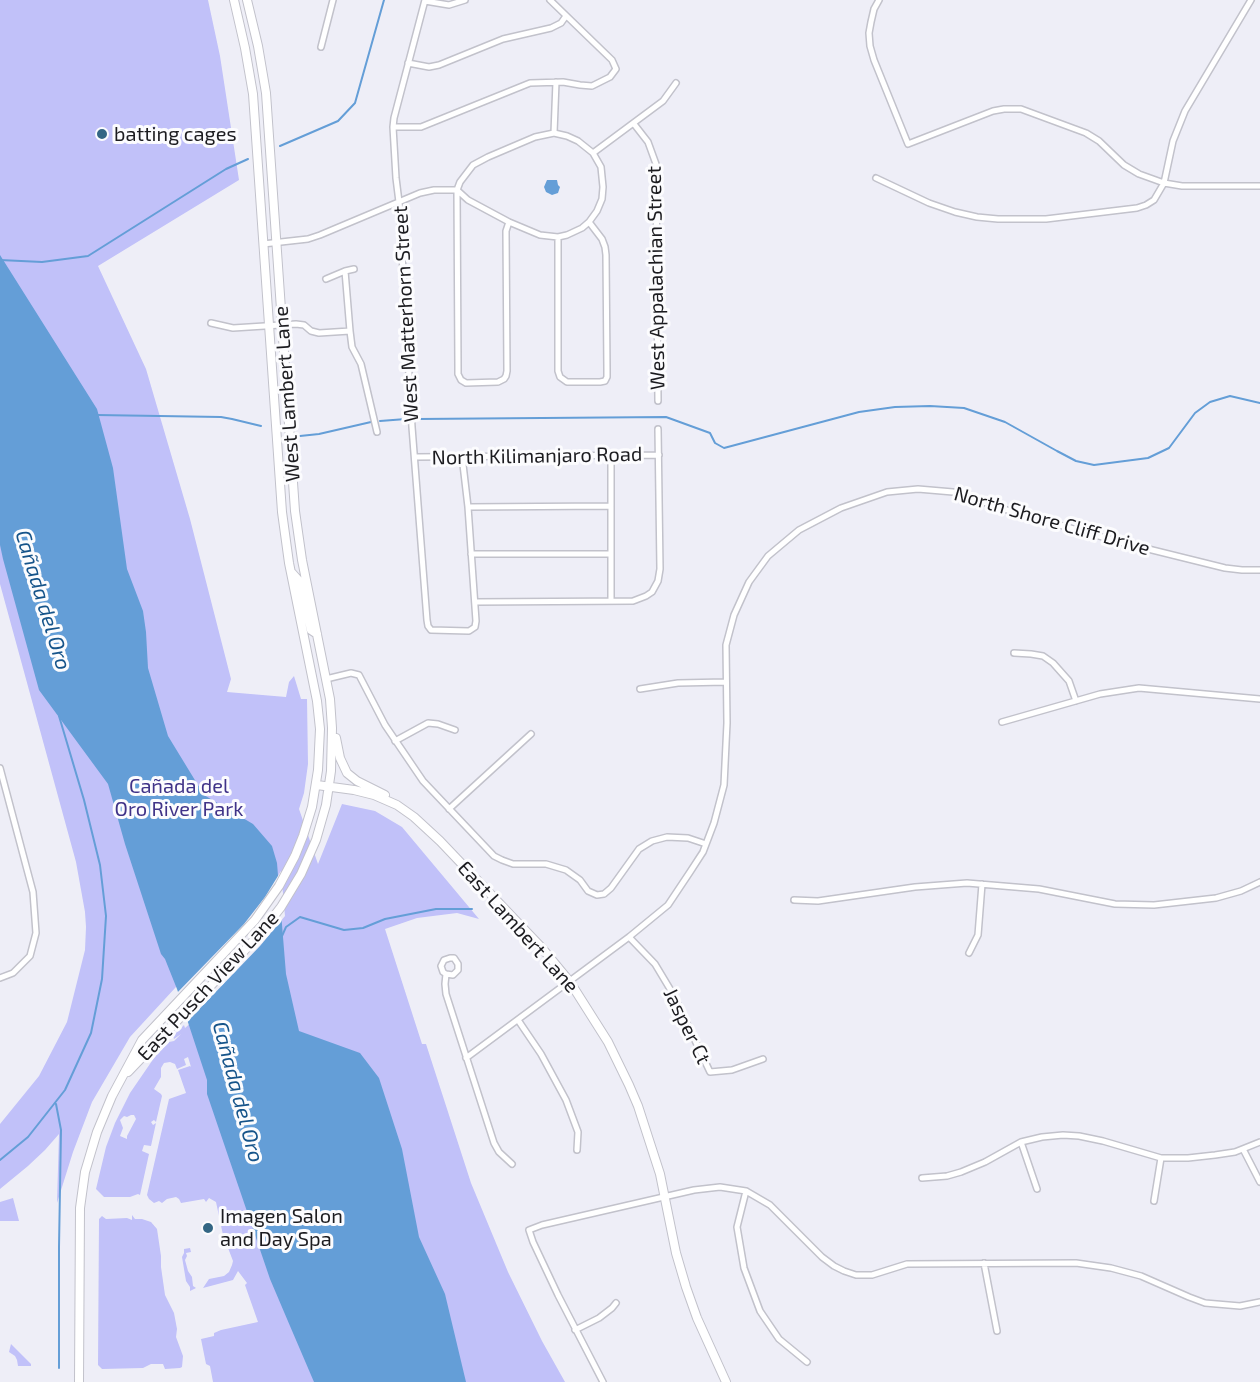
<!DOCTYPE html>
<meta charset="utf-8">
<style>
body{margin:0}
canvas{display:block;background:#eeeef7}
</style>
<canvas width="1260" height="1382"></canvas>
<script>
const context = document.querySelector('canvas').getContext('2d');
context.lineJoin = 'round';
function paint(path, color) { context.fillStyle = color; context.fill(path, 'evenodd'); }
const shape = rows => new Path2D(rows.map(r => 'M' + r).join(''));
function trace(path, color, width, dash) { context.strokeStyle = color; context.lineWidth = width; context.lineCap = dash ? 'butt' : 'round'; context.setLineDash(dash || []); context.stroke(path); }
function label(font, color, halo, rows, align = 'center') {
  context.font = font + ' "Exo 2",sans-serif'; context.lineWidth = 6; context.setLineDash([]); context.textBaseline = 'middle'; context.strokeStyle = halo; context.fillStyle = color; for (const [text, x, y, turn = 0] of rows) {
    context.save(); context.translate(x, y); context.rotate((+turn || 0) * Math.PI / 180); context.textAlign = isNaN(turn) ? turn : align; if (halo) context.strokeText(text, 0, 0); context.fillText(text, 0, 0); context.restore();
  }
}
paint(shape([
 [0,0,208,0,220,56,239,180,98,266,146,369,190,519,231,679,227,692,286,697,289,682,294,676,301,699,307,699,308,764,304,793,299,809,318,864,342,804,375,811,402,827,479,919,457,913,417,918,385,929,422,1044,426,1044,471,1183,508,1272,542,1341,565,1382,213,1382,210,1366,206,1364,201,1339,214,1336,214,1333,221,1330,258,1322,245,1285,247,1283,238,1271,233,1280,203,1288,209,1279,224,1276,229,1272,232,1265,233,1261,223,1235,216,1202,209,1198,206,1202,204,1199,181,1203,179,1199,176,1197,167,1199,162,1203,159,1201,154,1203,149,1199,147,1195,169,1099,186,1093,178,1070,190,1066,191,1067,188,1057,184,1059,186,1065,177,1069,175,1064,170,1062,164,1063,161,1068,161,1077,154,1089,161,1094,162,1096,156,1122,154,1120,151,1122,153,1125,156,1123,151,1146,144,1145,142,1151,149,1154,140,1195,138,1194,130,1197,104,1197,96,1189,106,1147,115,1123,130,1093,154,1058,169,1042,174,1041,181,1034,174,1039,173,1036,184,1025,185,1028,195,1019,210,950,130,1037,92,1102,73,1152,57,1203,59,1134,45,1150,28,1166,0,1189,0,1124,39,1076,67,1022,85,950,86,927,85,912,76,862,0,584],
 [131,1115,134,1115,136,1119,127,1136,127,1139,120,1136,123,1128,120,1120,124,1116,127,1117],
 [13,1198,19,1221,0,1221,0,1202],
 [132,1215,135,1219,142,1219,151,1222,157,1229,161,1256,161,1267,165,1295,174,1313,177,1329,176,1337,183,1356,182,1367,180,1368,165,1369,163,1364,151,1364,143,1368,102,1369,98,1365,99,1219,102,1216,106,1219,127,1218,132,1220],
 [190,1248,191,1252,186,1253,187,1256,185,1260,188,1271,192,1277,193,1286,196,1288,190,1291,190,1287,186,1281,182,1257,184,1253,184,1249],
 [11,1344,31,1364,31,1366,18,1366,17,1360,15,1356,9,1352]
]), '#c1c1f9');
paint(shape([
 [547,180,557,180,558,185,560,187,558,193,552,195,546,192,544,187],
 [0,255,97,409,113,468,127,569,143,611,146,632,148,668,168,736,204,795,253,824,272,846,277,863,286,974,299,1031,360,1053,379,1078,402,1149,419,1237,445,1294,466,1382,314,1382,290,1326,270,1279,207,1094,207,1080,177,989,165,959,161,954,125,844,108,784,39,690,3,559,0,545]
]), '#649ed7');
paint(shape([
 [281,871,285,916,260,946,185,1024,175,995,244,924,265,897]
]), '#eeeef7');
trace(shape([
 [280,146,338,121,355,103,384,0],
 [0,260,42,262,88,256,226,169,248,159],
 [97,415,221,417,232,419,261,426],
 [418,419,666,417,710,433,715,443,724,448,859,412,895,407,930,406,964,408,1005,422,1057,451,1076,461,1094,465,1148,458,1169,448,1195,413,1210,402,1230,396,1260,403],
 [380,421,406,419],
 [300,436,319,434,371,422],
 [282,936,286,927,300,917,344,930,363,928,385,919,436,909,472,909],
 [56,1104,61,1130,59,1247,59,1368],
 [0,1160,28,1137,65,1090,91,1033,102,979,106,916,100,865,84,800,59,716]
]), '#649ed7', 2);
const street = shape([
 [425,0,394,118,393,127,396,178,399,202,412,427,427,620,428,626,431,630,469,631,475,627,476,621,468,507,462,456],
 [879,0,874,9,871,22,869,33,870,46,874,60,908,144,993,111,1004,109,1021,109,1086,133,1099,141,1124,165,1139,174,1164,183,1182,186,1260,186],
 [425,1,449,5,465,0],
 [321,47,333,0],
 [408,63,429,67,439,65,503,39,551,28,561,23,566,16],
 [634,124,648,142,656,164,658,401],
 [393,127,421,127,530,83,563,82,580,85,592,86,610,77,616,69,612,60,550,0],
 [554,133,556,82],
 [876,178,929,203,955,212,977,217,998,219,1046,219,1137,208,1146,205,1154,200,1164,183,1173,141,1185,111,1251,0],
 [457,190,458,368,458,374,461,380,466,383,498,382,504,379,506,376,507,371,506,231,509,222],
 [457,190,468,200,509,222,540,235,558,237,567,235,582,228,589,222],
 [558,237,558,371,560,377,567,382,600,382,605,381,607,377,607,370,606,255,605,247,602,239,589,222,597,211,602,199,603,187,601,167,593,153],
 [263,244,308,239,320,235,420,193,434,190,457,190,460,182,473,165,488,157,535,137,554,133,567,136,578,141,593,153,663,101,676,83],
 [326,279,345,271],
 [211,323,233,328,296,324,304,325,311,331,319,333,350,331,345,271,354,269],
 [350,331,352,347,361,364,377,432],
 [415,457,659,455],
 [468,507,611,506],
 [471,554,611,554],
 [611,601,611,455],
 [475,602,633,601,646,596,652,592,658,581,660,569,658,429],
 [1014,653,1031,654,1043,656,1053,663,1069,681,1076,701],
 [326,679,351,673,359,675,385,725,423,781,494,856,502,860,513,864,546,864,566,870,580,880,588,891,597,895,604,894,611,888,639,849,652,841,667,837,688,838,706,844],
 [640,689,678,683,726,682],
 [1002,722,1100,694,1139,688,1260,699],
 [395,741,428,723,438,724,455,730],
 [0,768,33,892,36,933,30,956,13,973,0,978],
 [449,809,531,734],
 [794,900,818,901,915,887,967,883,1039,889,1115,904,1154,905,1216,898,1241,891,1260,882],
 [629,937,655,964,673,994,710,1072,732,1070,763,1059],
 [969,953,978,935,982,884],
 [446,974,453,975,458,970,458,964,454,958,450,958,444,960,441,966,443,972,446,974,445,984,446,994,494,1143,499,1152,512,1164],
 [518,1020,541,1054,566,1100,578,1132,577,1150],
 [466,1058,629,937,668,905,690,872,703,852,714,823,724,785,727,723,726,645,734,615,749,582,768,556,799,530,841,508,887,492,918,489,953,492,1013,512,1124,543,1225,568,1242,570,1260,570],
 [1021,1142,1037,1189],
 [1243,1149,1260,1182],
 [922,1178,947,1176,961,1172,985,1162,1021,1142,1042,1137,1063,1135,1079,1136,1103,1141,1161,1158,1188,1158,1215,1155,1235,1152,1260,1142],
 [746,1191,737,1227,744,1268,760,1311,779,1339,807,1362],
 [1154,1201,1161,1158],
 [984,1263,997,1331],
 [575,1330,599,1318,612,1308,616,1303],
 [603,1382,558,1295,533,1242,529,1230,542,1225,694,1190,720,1187,746,1191,770,1205,822,1257,834,1266,844,1271,856,1275,872,1275,907,1264,1076,1263,1111,1268,1141,1276,1189,1297,1205,1303,1240,1306,1260,1302]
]);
const secondary = shape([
 [292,573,300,582,311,630,317,634],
 [336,738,340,758,347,773,357,781,385,795],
 [317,785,354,790,374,795,397,805,414,817,440,841,519,924,542,948,570,982,608,1042,629,1085,638,1106,660,1174,676,1253,686,1287,697,1318,726,1382],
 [128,1072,244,951,264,929,281,907,301,874,316,840,326,805,331,771,332,728,330,699,302,560,295,511,266,93,258,46,247,0],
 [79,1382,80,1208,85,1172,97,1132,112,1096,142,1040,255,920,279,886,295,856,303,836,312,807,318,770,320,729,317,701,289,563,282,512,253,94,245,48,234,0]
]);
trace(street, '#c2c2cb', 8);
trace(secondary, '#c2c2cb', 10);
trace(street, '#fff', 5);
trace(secondary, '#fff', 8);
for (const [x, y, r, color] of [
 [102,134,6,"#346684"],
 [208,1228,6,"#346684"]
]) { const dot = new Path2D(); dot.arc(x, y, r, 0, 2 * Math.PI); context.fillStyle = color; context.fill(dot); trace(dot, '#fcfcfe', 2); }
label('20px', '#1c1c20', '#fcfcfe', [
 ["batting cages",114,134],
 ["Imagen Salon",220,1216],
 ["and Day Spa",220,1239]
], 'left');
label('20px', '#1c1c20', '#fcfcfe', [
 ["West Appalachian Street",656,278,-91],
 ["West Matterhorn Street",406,314,-93],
 ["West Lambert Lane",287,394,-94],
 ["North Kilimanjaro Road",537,456,-1],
 ["North Shore Cliff Drive",1052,521,16],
 ["East Lambert Lane",518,927,48],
 ["East Pusch View Lane",208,986,-47],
 ["Jasper Ct",687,1026,64]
]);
label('20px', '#403388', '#fcfcfe', [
 ["Cañada del",179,786],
 ["Oro River Park",179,809]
]);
label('italic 21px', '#16548a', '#fcfcfe', [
 ["Cañada del Oro",43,600,73],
 ["Cañada del Oro",238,1092,75]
]);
</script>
